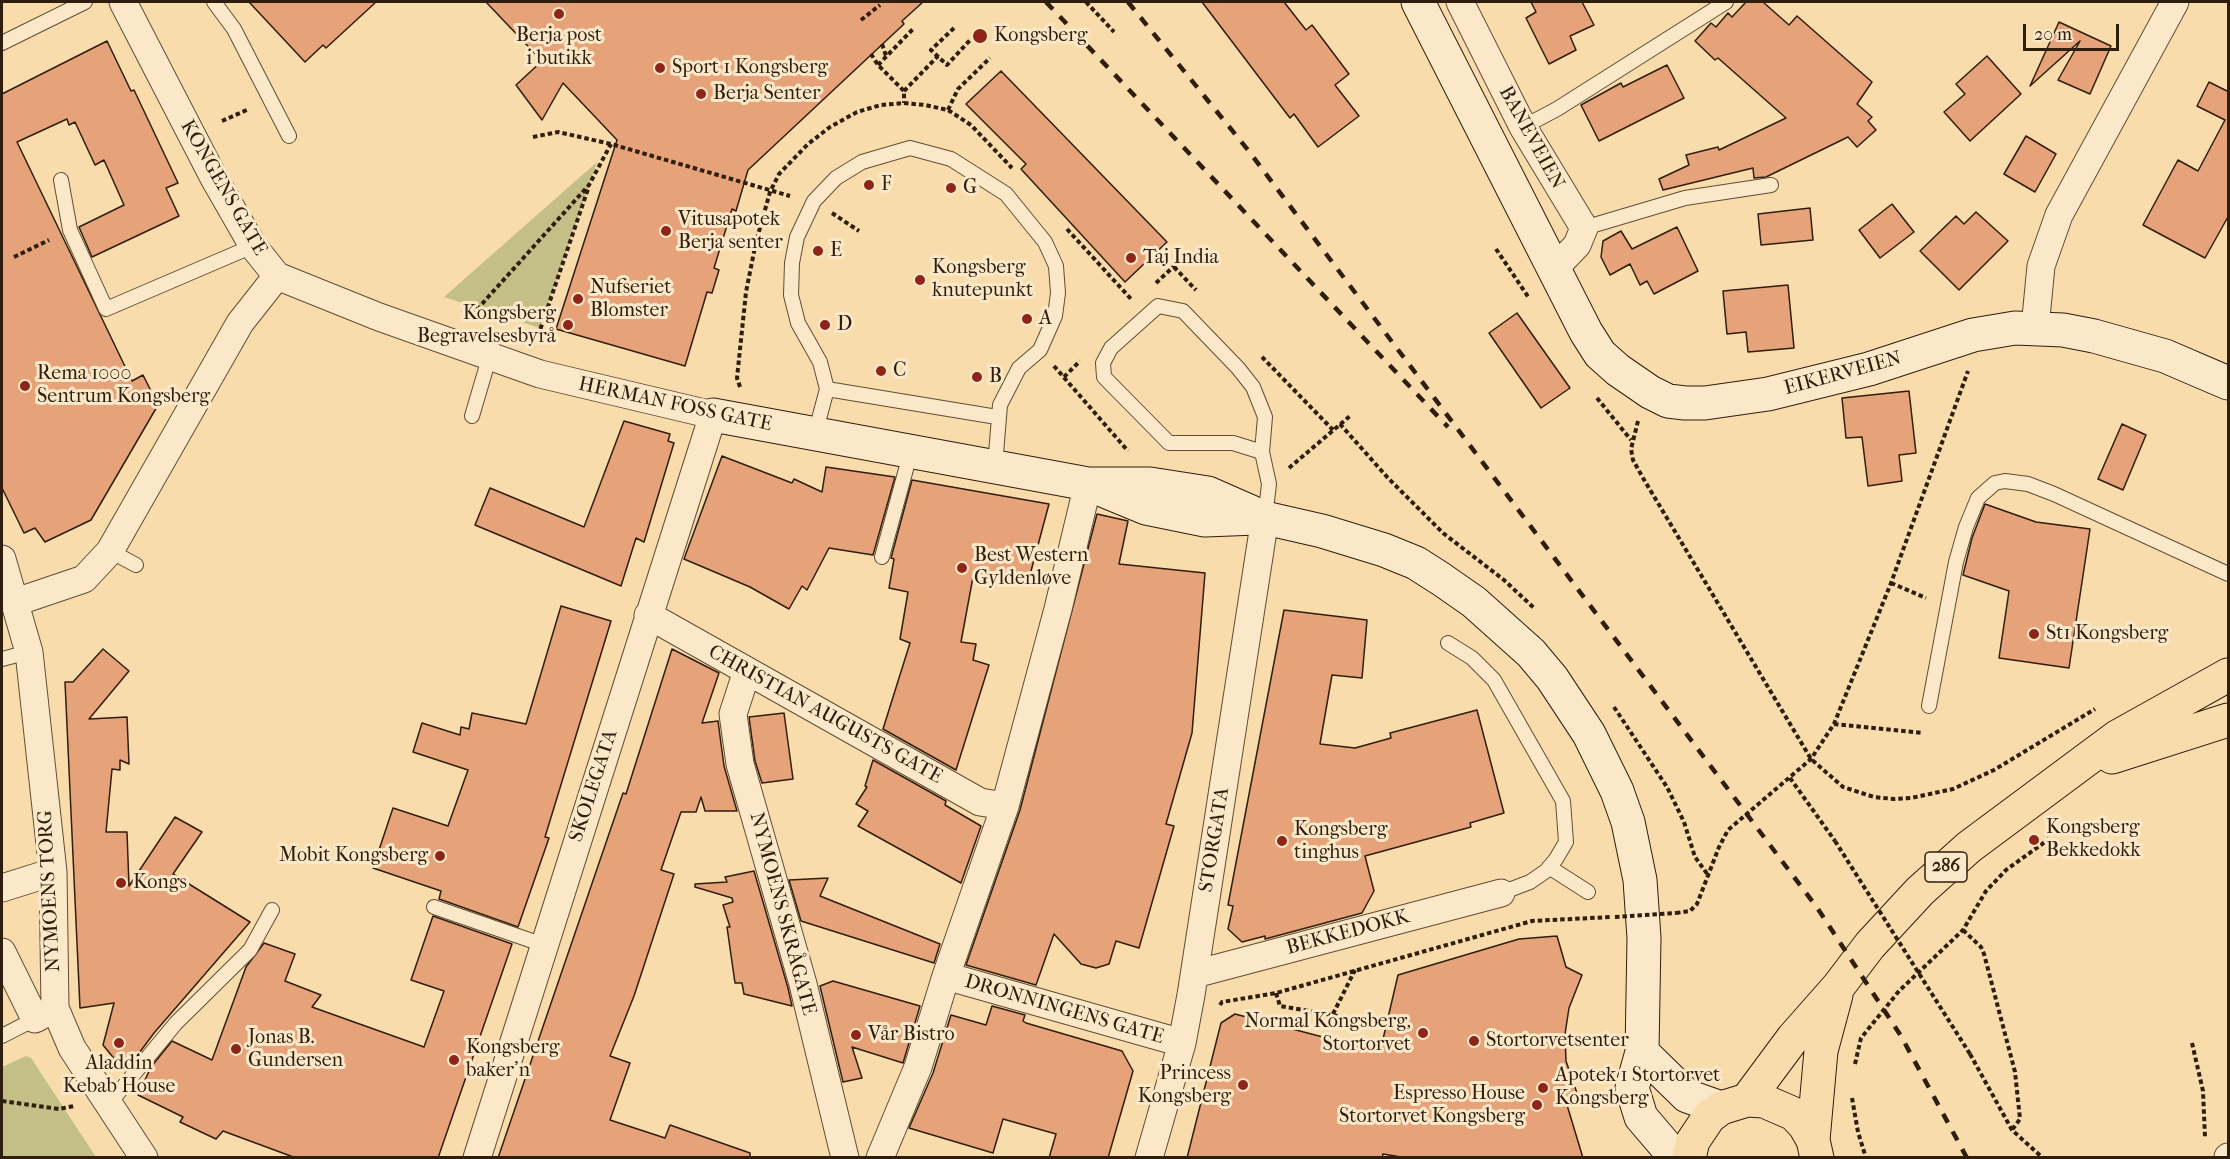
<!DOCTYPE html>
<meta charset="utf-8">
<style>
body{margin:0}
#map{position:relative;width:2230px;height:1159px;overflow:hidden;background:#f8dcac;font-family:"IM FELL French Canon",serif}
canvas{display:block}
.frame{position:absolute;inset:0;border:3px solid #2f1d0e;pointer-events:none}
.scale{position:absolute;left:2023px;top:24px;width:96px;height:27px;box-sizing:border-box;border:3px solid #2f1d0e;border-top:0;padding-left:8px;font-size:18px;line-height:21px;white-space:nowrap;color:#2f1d0e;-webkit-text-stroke:4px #fae8c9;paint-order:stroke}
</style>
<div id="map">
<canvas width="2230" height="1159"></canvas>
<div class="frame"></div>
<div class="scale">20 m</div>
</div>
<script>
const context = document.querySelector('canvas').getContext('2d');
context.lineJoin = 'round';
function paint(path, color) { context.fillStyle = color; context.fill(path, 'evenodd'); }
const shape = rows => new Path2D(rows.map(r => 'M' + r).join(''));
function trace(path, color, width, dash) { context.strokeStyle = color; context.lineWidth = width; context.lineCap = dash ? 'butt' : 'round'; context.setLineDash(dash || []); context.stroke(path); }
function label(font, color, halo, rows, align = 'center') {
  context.font = font + ' "IM FELL French Canon",serif'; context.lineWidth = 6; context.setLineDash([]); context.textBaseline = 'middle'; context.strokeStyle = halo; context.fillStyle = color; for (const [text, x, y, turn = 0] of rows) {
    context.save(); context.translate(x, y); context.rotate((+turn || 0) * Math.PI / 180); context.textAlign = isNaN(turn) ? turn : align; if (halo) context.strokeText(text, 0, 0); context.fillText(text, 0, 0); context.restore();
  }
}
paint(shape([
 [597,162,540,328,444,297],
 [26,1056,31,1058,96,1157,2,1157,2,1067]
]), '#c3bf86');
const building = shape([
 [249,2,376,2,326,48,323,45,305,62,249,2],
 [486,2,923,2,902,21,904,24,748,170,736,211,732,209,714,268,719,270,712,293,707,292,685,366,556,329,617,140,563,83,542,120,516,85,542,61,486,2],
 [1202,2,1284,2,1306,30,1312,25,1349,74,1335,85,1359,116,1318,147,1294,114,1290,118,1202,2],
 [1531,2,1582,2,1594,25,1570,36,1576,50,1549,64,1526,18,1536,12,1531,2],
 [1746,2,1763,2,1789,25,1797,16,1872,82,1857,104,1872,117,1868,121,1876,130,1857,147,1848,137,1766,177,1754,178,1753,168,1663,190,1659,179,1689,165,1686,155,1718,147,1719,150,1786,118,1718,58,1715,60,1695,41,1711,23,1716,27,1728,13,1732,17,1746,2],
 [2059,22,2111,46,2090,94,2058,80,2080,41,2030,86,2059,22],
 [107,41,131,91,134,90,178,183,166,188,179,216,92,257,79,227,124,205,104,160,95,165,75,122,69,125,67,119,17,142,132,381,143,375,158,405,91,520,45,542,35,528,24,533,2,488,2,94,107,41],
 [1987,56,2021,94,1970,141,1944,112,1965,94,1956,84,1987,56],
 [1667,65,1684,98,1599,141,1581,105,1621,83,1623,87,1667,65],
 [1001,71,1167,242,1125,282,1021,169,1026,164,966,104,1001,71],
 [2209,82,2229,92,2229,215,2205,258,2143,225,2178,160,2198,171,2225,120,2197,106,2209,82],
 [2026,136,2056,154,2035,192,2004,174,2026,136],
 [1892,204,1914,232,1880,258,1859,230,1892,204],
 [1810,208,1813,240,1761,245,1758,214,1810,208],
 [1976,212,2008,241,1959,290,1920,251,1956,216,1964,224,1976,212],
 [1677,227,1698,271,1654,294,1647,281,1640,285,1630,264,1610,275,1601,257,1603,241,1621,231,1632,249,1677,227],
 [1788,285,1794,348,1748,352,1746,332,1727,334,1723,291,1788,285],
 [1517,313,1570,388,1541,408,1489,333,1517,313],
 [1909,391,1916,453,1899,455,1902,481,1868,486,1862,437,1846,438,1842,398,1909,391],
 [624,421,670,434,668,441,674,443,644,542,636,538,621,586,475,525,490,488,584,527,624,421],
 [2122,424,2146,435,2123,490,2098,479,2122,424],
 [722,456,792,483,794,479,822,492,826,467,895,477,873,555,829,548,807,590,802,586,789,609,750,587,684,559,722,456],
 [912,480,1049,504,1027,586,973,577,961,642,976,644,973,660,989,665,956,770,883,729,910,643,900,639,908,592,889,588,894,559,891,558,912,480],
 [1985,504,2036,522,2090,529,2069,668,1999,658,2009,591,1963,575,1972,538,1985,504],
 [1097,514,1128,521,1119,564,1205,573,1192,733,1166,824,1174,826,1139,948,1116,941,1109,964,1096,968,1081,964,1054,934,1036,985,966,965,1020,810,1097,514],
 [561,606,611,621,545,837,549,838,518,927,439,899,441,891,373,868,393,808,448,826,468,770,413,752,422,723,460,735,461,727,469,729,472,713,526,724,561,606],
 [1284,610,1367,620,1362,678,1332,675,1320,744,1355,748,1391,738,1390,733,1477,710,1504,813,1470,823,1471,827,1365,856,1374,891,1362,913,1265,939,1265,936,1242,942,1228,929,1233,906,1228,905,1284,610],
 [103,649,129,671,89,719,127,717,129,764,120,760,120,770,112,769,106,832,127,832,129,886,175,817,202,832,173,874,250,922,154,1033,131,1064,116,1061,103,1045,114,1003,80,1008,65,682,73,682,103,649],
 [672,649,719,673,702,723,718,721,724,766,737,811,705,811,701,797,696,812,681,812,661,870,674,874,634,996,610,1056,630,1063,610,1120,665,1138,670,1125,750,1153,750,1158,498,1158,623,793,626,794,672,649],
 [784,713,793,779,762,783,755,761,749,717,784,713],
 [873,760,946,801,945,805,981,826,961,883,858,826,868,811,856,804,867,787,865,786,873,760],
 [754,871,788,988,792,1006,744,994,742,983,735,983,727,927,730,927,723,905,733,902,732,898,695,887,695,884,727,882,725,877,754,871],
 [828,878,820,896,940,944,934,963,801,921,789,880,828,878],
 [433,916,512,944,438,1158,296,1158,223,1131,216,1139,180,1122,183,1117,138,1095,151,1067,172,1041,212,1060,246,967,264,943,295,954,285,981,321,995,312,1007,424,1047,444,991,411,980,433,916],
 [1557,936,1566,967,1582,975,1569,1008,1565,1034,1566,1061,1580,1102,1567,1105,1583,1158,1407,1158,1383,1154,1382,1158,1187,1158,1221,1023,1235,1014,1380,1052,1398,975,1519,939,1557,936],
 [833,981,920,1006,903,1063,852,1047,862,1078,843,1082,820,986,833,981],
 [992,1006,1025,1015,1023,1021,1026,1023,1122,1051,1133,1071,1108,1158,1049,1158,1056,1134,1003,1119,993,1153,909,1128,933,1073,951,1015,986,1025,992,1006]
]);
paint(building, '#e6a279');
trace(building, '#2f1d0e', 1.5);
const service = shape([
 [214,2,234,29,289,136],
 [2,43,85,2],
 [1523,127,1557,109,1726,2],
 [61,180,70,230,106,309,253,246],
 [1584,228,1685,198,1771,185],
 [827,389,997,417],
 [472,416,490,355],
 [815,434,827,389,820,362,798,323,791,295,792,263,797,237,814,201,836,178,862,162,910,148,951,159,1006,194,1045,242,1056,266,1058,293,1055,316,1040,350,1019,368,1000,405,995,466],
 [1262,452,1233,443,1169,443,1104,377,1103,363,1111,348,1158,306,1183,311,1238,368,1253,387,1265,417,1262,452,1269,484,1265,518],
 [110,551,136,565],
 [882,557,911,451],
 [1448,643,1472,658,1494,680,1563,801,1566,842,1556,859,1546,871,1530,882,1501,893],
 [2,659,29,652],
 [1929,706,1956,562,1966,527,1978,498,1995,483,2005,481,2028,484,2054,494,2228,574],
 [1549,867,1588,892],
 [434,907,544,945],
 [2,1036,35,1019],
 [109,1104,176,1023,250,950,272,910]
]);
const minor = shape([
 [123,2,214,178,253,246,277,276,379,317,540,374,713,415,477,1158],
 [1460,2,1523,127,1584,228,1577,245,1556,267],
 [2035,328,2041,266,2059,215,2175,2],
 [2,559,29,652,53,872,55,1008,72,1048,144,1158],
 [16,602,84,579,110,551,240,323,277,276],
 [648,615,980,802,1005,806],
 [747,671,733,714,740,764,803,984,845,1158],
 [2,888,53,872],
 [2,952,35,1019,55,1008],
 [1195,974,1501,893],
 [946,976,1182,1043],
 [880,1158,918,1067,946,976,1005,806,1058,609,1088,484],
 [1149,1158,1182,1043,1191,995,1265,518],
 [2228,1158,2228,1157]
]);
const secondary = shape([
 [1418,2,1586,332,1600,354,1618,370,1650,392,1668,401,1685,403,1705,403,1768,394,1869,369,1973,335,2015,328,2063,330,2094,336,2165,356,2228,383],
 [713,415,1088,484,1146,508,1205,520,1257,518],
 [1088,484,1150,484,1208,493,1265,518,1322,531,1384,550,1416,563,1441,579,1474,602,1531,653,1552,678,1589,734,1617,791,1628,822,1640,880,1644,938,1642,1052,1632,1088,1641,1117,1676,1158],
 [1642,1052,1687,1096,1721,1108]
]);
const primary = shape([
 [2112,757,2228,720],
 [1747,1100,1793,1038,1838,987,1870,945,1920,891,1969,847,2117,737,2228,675],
 [1813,1140,1821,1051,1836,995],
 [1689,1158,1693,1141,1709,1117,1721,1108,1747,1100,1764,1101,1794,1114,1805,1126,1813,1140,1817,1158]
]);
trace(service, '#614d36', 16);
trace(minor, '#614d36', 29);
trace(secondary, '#2f1d0e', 35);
trace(primary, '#2f1d0e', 35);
trace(shape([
 [1086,2,1114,32],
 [861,20,880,5],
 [954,28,931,50,947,65,971,39],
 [882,44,886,56],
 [871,54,878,65,904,91,904,103],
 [878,65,913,29],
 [904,91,938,56],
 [948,110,958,89,990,58],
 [222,121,249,109],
 [533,137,558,132,611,144,790,196],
 [832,213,859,231],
 [1067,229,1131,299],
 [1496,249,1529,298],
 [14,257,49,240],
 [1174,267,1196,290],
 [1156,283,1187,254],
 [472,315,589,185,611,144],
 [538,336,588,189],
 [1262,357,1333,430],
 [1054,366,1128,451],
 [1064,377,1080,361],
 [740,387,737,378,746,292,756,242,770,192,779,174,808,144,830,127,857,112,881,105,904,103,925,105,948,110,971,125,1012,168],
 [1597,398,1631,440],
 [1638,421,1631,449,1633,460,1643,478,1811,759,1843,787,1874,797,1894,799,1911,798,1953,789,1994,770,2095,709],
 [1340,424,1388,478,1443,533,1504,580,1534,608],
 [1289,468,1350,416],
 [1891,583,1926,598],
 [1614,707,1667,787,1684,822,1695,857,1708,875],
 [1834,724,1923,733],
 [1790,778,1835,841],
 [1676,913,1690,911,1697,904,1719,847,1728,830,1811,759,1834,724,1891,583,1968,371],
 [1963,930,1981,947,1984,954,2015,1072,2020,1119,2012,1130],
 [1276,993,1280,1006,1349,1018],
 [1220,1005,1222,1002,1276,993,1532,921,1611,917],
 [1333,1014,1355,970],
 [2192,1043,2203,1091,2205,1137],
 [1970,1054,2012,1130,2043,1158],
 [1855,1064,1861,1038,1899,991,1963,930,1986,891,2006,870,2049,839],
 [1852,1098,1858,1132,1866,1158],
 [2,1101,59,1109,74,1106]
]), '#2f1d0e', 4, [4.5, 3]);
trace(service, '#fae8c9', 14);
trace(minor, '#fae8c9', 27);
trace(secondary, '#fae8c9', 33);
trace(primary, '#f8dcac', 33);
trace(shape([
 [1046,2,1448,427],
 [1128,2,1248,150,1818,909,1901,1036,1967,1158]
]), '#2f1d0e', 4.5, [10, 10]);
trace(shape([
 [1835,841,1970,1054],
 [1615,917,1676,913]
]), '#2f1d0e', 4, [4.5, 3]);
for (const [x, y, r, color] of [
 [559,14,6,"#8f2418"],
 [980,36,8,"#8f2418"],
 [660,68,6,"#8f2418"],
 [701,94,6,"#8f2418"],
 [869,185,6,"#8f2418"],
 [951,188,6,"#8f2418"],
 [666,231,6,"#8f2418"],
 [818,251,6,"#8f2418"],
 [1131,258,6,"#8f2418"],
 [920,280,6,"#8f2418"],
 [578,299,6,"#8f2418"],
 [1027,319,6,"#8f2418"],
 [568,325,6,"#8f2418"],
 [825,325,6,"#8f2418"],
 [881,371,6,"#8f2418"],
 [977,377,6,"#8f2418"],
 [25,386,6,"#8f2418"],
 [962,568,6,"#8f2418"],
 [2034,634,6,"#8f2418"],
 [2034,840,6,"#8f2418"],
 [1282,841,6,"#8f2418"],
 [440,856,6,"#8f2418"],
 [121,883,6,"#8f2418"],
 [1423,1033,6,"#8f2418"],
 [856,1035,6,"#8f2418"],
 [1474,1041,6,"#8f2418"],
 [119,1043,6,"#8f2418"],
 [236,1049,6,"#8f2418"],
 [454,1060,6,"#8f2418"],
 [1243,1085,6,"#8f2418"],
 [1543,1088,6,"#8f2418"],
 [1537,1105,6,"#8f2418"]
]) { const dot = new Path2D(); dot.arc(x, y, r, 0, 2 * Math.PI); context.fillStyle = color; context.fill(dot); trace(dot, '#fae8c9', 2); }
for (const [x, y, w] of [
 [1946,867,42]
]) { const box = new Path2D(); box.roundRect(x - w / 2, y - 15, w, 30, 4.5); context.fillStyle = '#fae8c9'; context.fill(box); trace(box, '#2f1d0e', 1.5); }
label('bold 18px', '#2f1d0e', null, [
 ["286",1946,867]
]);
label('20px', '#2f1d0e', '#fae8c9', [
 ["Berja post",559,36,"center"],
 ["i butikk",559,59,"center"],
 ["Kongsberg",994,36],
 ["Sport 1 Kongsberg",672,68],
 ["Berja Senter",713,94],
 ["F",881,185],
 ["G",963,188],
 ["Vitusapotek",678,220],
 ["Berja senter",678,243],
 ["E",830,251],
 ["Taj India",1143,258],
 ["Kongsberg",932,268],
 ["knutepunkt",932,291],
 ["Nufseriet",590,288],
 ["Blomster",590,311],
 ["Kongsberg",556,314,"right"],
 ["Begravelsesbyrå",556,337,"right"],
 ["A",1039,319],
 ["D",837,325],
 ["C",893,371],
 ["Rema 1000",37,374],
 ["Sentrum Kongsberg",37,397],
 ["B",989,377],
 ["Best Western",974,556],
 ["Gyldenløve",974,579],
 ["St1 Kongsberg",2046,634],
 ["Kongsberg",2046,828],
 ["Bekkedokk",2046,851],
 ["Kongsberg",1294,830],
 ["tinghus",1294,853],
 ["Mobit Kongsberg",428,856,"right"],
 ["Kongs",133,883],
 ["Normal Kongsberg,",1411,1022,"right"],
 ["Stortorvet",1411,1045,"right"],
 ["Vår Bistro",868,1035],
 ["Jonas B.",248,1038],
 ["Gundersen",248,1061],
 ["Stortorvetsenter",1486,1041],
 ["Kongsberg",466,1048],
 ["baker'n",466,1071],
 ["Aladdin",119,1064,"center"],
 ["Kebab House",119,1087,"center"],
 ["Princess",1231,1074,"right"],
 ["Kongsberg",1231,1097,"right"],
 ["Apotek 1 Stortorvet",1555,1076],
 ["Kongsberg",1555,1099],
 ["Espresso House",1525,1094,"right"],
 ["Stortorvet Kongsberg",1525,1117,"right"]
], 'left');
label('20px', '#2f1d0e', '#fae8c9', [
 ["BANEVEIEN",1531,138,61],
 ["KONGENS GATE",223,188,60],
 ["EIKERVEIEN",1843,374,-15],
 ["HERMAN FOSS GATE",675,405,12],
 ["CHRISTIAN AUGUSTS GATE",825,715,29],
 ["SKOLEGATA",594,786,-72],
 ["STORGATA",1215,840,-81],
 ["NYMOENS TORG",50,891,-93],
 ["NYMOENS SKRÅGATE",782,914,75],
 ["BEKKEDOKK",1348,933,-15],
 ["DRONNINGENS GATE",1064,1010,16]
]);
</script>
